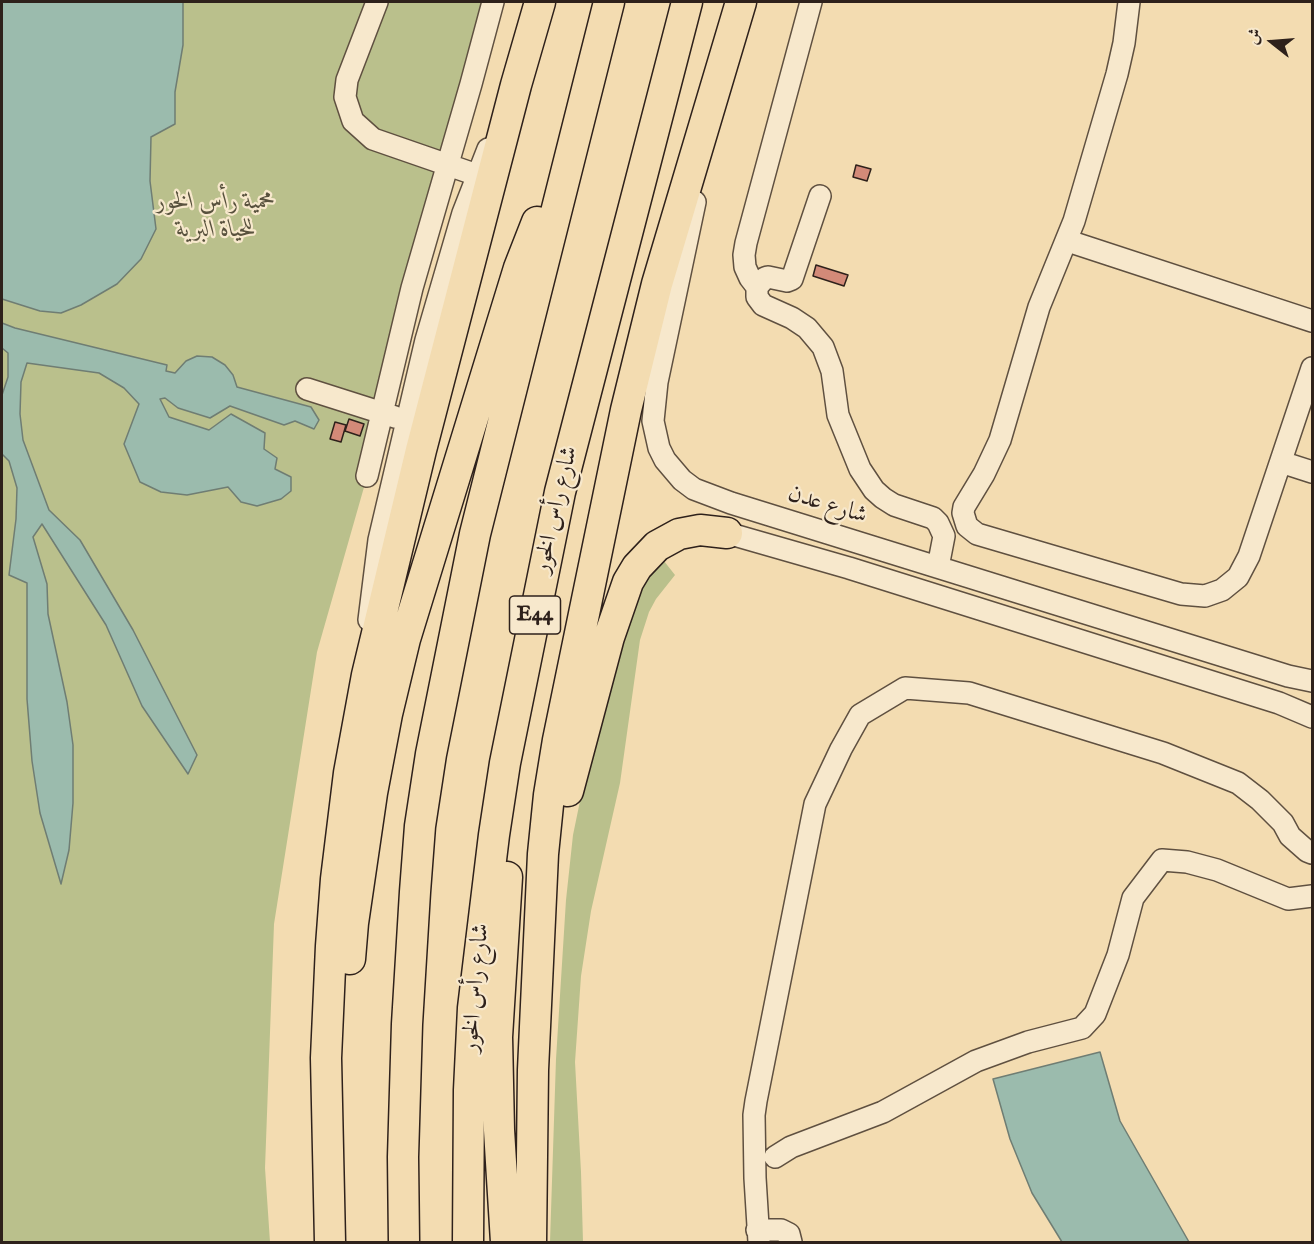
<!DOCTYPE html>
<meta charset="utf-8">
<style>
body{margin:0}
#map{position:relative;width:1314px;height:1244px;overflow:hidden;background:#f3dcb1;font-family:"IM FELL English",Amiri,serif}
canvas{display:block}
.frame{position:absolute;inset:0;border:3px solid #2e211b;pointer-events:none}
.north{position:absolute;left:1242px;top:12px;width:60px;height:60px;-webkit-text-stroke:4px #f7e8cc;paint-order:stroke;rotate:287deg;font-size:16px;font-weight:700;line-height:24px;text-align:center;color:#2e211b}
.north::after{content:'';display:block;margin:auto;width:21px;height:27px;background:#2e211b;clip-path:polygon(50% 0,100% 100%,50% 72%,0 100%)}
</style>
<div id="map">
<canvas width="1314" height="1244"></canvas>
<div class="frame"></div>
<div class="north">ش</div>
</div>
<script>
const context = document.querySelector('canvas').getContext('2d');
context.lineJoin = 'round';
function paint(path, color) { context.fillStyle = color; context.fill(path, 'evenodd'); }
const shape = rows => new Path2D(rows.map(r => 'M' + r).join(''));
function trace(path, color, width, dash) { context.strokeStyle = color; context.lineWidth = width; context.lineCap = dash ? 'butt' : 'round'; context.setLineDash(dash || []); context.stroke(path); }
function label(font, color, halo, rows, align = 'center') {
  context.font = font + ' "IM FELL English",Amiri,serif'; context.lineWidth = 4.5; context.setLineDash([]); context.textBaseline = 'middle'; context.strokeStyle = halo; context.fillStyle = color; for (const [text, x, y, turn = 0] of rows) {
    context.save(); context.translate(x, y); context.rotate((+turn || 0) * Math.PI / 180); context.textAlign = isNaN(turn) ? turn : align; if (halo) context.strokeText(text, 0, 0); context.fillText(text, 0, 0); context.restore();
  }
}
paint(shape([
 [2,2,497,2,394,382,317,652,274,924,265,1168,270,1242,2,1242],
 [664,561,675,575,656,599,649,612,640,640,620,783,591,911,581,976,575,1062,581,1172,583,1242,550,1242,556,1059,566,900,573,835,586,772,635,601,647,578]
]), '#bac08c');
const water = shape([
 [2,2,183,2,183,45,175,92,175,124,151,137,150,181,156,229,141,259,117,284,81,305,61,313,40,311,2,299,2,2],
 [2,323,15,328,167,365,166,371,175,373,186,361,197,356,212,357,225,365,233,375,237,387,311,407,319,420,314,429,295,421,284,425,230,406,210,418,178,408,165,398,160,399,169,417,209,430,231,414,265,433,264,449,277,458,275,469,291,477,291,491,281,499,257,506,241,502,228,487,187,495,161,492,140,482,124,444,139,404,124,388,99,373,27,363,21,382,20,414,23,440,49,510,80,540,133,630,197,755,188,774,142,706,106,625,42,524,33,537,47,584,48,614,67,702,73,745,73,803,69,850,61,884,40,813,32,761,27,699,27,583,9,575,16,519,17,488,9,461,2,454,2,395,8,377,8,353,2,348,2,323],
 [1100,1052,1120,1121,1189,1242,1062,1242,1032,1193,1010,1139,993,1079,1100,1052]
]);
paint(water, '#9bbbad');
trace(water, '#6f7d73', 1.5);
const building = shape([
 [856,165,871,169,867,181,853,177,856,165],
 [816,265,848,275,844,286,813,276,816,265],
 [349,419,364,424,360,436,345,431,349,419],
 [335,422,346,425,341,442,330,439,335,422]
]);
paint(building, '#d38a78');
trace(building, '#2e211b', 1.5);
const minor = shape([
 [377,2,347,80,345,97,353,121,373,139,477,175],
 [1129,2,1124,43,1117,74,1074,221,1039,307,1000,440,984,474,964,507,963,513,967,526,977,534,1181,594,1205,596,1222,590,1238,577,1249,556,1312,368],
 [820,196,792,279,787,281,768,277,765,278,757,287,757,297,763,305,792,318,807,328,823,347,832,371,838,415,860,469,874,490,883,498,894,505,933,518,938,523,944,536,938,567],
 [695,202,657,382,653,421,659,448,665,460,682,480,694,489,731,503,1288,676,1312,681],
 [1068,241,1312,321],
 [757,287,750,278,745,267,744,255,746,243,811,2],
 [307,389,395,417],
 [1281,462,1312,472],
 [367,476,412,288,471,84,493,2],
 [727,533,849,568,1279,703,1312,717],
 [369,620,379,540,426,340,463,213,488,149],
 [775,1157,791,1147,883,1112,976,1061,1028,1042,1082,1028,1095,1014,1118,955,1133,898,1162,860,1187,862,1217,870,1288,899,1312,896],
 [757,1230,781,1230,789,1234,791,1242],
 [759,1242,755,1178,754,1115,756,1101,815,804,841,749,860,715,905,688,969,693,1163,753,1238,783,1260,800,1283,823,1290,836,1307,851,1312,853]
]);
const highway = shape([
 [568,791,609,637,628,582,637,567,657,546,679,534,700,530,727,533],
 [350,959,353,923,372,793,387,714,405,639,519,268,537,222],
 [330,1242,326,1058,331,946,336,879,349,773,367,675,421,450,516,85,540,2],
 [404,1242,403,1157,407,1024,415,892,420,826,431,754,475,534,609,2],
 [468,1242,469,1090,473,1008,494,835,505,763,560,492,687,2],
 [506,1242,499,1130,497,1037,507,877],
 [531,1242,533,1070,543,854,549,795,558,740,626,410,657,284,741,2]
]);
trace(minor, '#5f5040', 24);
trace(highway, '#2e211b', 33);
trace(minor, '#f7e8cc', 21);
trace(highway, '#f3dcb1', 30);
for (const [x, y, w] of [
 [535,615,51]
]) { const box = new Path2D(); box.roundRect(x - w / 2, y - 19, w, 38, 4.5); context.fillStyle = '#f7e8cc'; context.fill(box); trace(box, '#2e211b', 1.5); }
label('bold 22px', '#2e211b', null, [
 ["E44",535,615]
]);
label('italic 24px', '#58513d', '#f7e8cc', [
 ["محمية رأس الخور",216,203],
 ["للحياة البرية",216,231]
]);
label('24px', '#2e211b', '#f7e8cc', [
 ["شارع عدن",827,506,17],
 ["شارع رأس الخور",557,510,-77],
 ["شارع رأس الخور",477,988,-85]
]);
</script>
